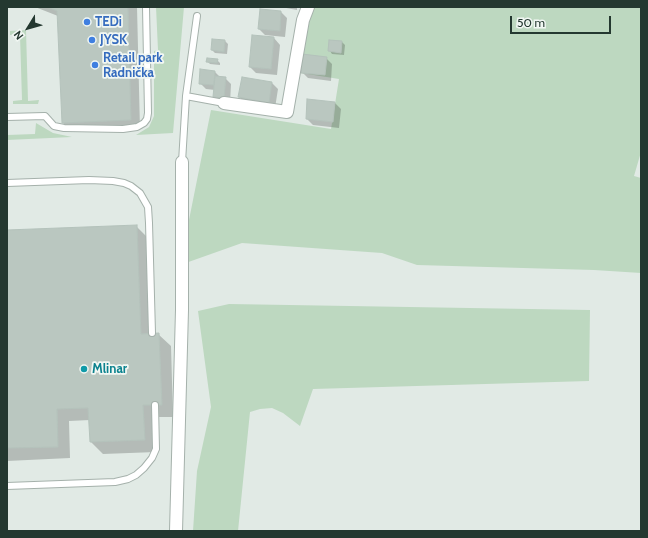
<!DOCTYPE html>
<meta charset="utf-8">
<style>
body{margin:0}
#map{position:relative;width:648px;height:538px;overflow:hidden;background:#e1eae5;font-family:Cabin,sans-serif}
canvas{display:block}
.frame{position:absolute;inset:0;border:8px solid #243830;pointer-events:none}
.north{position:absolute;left:8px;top:8px;width:40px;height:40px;-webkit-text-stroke:3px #f1f7f3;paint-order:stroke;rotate:233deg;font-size:11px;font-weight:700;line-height:16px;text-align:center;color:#243830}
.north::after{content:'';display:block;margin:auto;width:14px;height:18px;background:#243830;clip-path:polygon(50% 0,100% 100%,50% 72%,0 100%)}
.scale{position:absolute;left:510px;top:16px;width:101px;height:18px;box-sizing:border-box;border:2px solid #243830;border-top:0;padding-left:5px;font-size:12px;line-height:14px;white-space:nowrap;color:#243830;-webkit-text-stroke:3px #f1f7f3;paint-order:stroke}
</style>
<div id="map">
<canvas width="648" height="538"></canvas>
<div class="frame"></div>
<div class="north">N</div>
<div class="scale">50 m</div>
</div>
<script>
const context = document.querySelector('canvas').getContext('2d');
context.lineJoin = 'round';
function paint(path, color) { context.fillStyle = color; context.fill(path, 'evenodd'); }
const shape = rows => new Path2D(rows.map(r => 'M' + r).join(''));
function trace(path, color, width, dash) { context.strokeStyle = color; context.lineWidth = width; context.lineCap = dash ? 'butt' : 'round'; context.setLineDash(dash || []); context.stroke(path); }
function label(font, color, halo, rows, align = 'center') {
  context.font = font + ' Cabin,sans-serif'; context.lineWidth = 3.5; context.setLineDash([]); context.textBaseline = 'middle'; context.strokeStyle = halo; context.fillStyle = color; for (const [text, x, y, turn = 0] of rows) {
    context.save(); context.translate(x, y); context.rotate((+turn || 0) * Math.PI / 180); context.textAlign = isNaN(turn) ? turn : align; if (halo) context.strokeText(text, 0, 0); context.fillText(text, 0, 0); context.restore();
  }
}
paint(shape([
 [156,7,184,7,173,133,136,135,149,127,154,116,154,51,158,50],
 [302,7,641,7,641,152,634,176,641,178,641,273,594,270,417,265,382,253,242,243,180,265,211,110,331,129,339,79,301,73,299,17],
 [26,30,28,101,39,100,38,104,13,104,13,101,22,100,20,35,10,35,10,31],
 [36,123,53,133,72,137,7,140,7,135,35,134],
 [229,304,590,310,589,381,313,389,300,426,283,413,272,408,260,409,250,412,238,531,193,531,197,471,211,407,198,311]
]), '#bdd8c0');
paint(shape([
 [35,7,137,7,140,129,73,132,63,123,58,16],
 [281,7,297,7,297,10],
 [261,10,281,12,287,18,285,37,265,35,259,29],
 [274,38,280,45,277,75,256,73,250,67],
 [225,41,228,44,227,54,215,53,212,50],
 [342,42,345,45,344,55,332,54,330,51],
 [326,58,332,64,331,81,308,78,302,72],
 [217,60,220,63,220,65,210,64,207,61],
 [201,70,215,72,220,77,225,78,231,84,230,104,220,103,214,97,215,90,206,89,200,83],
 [243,78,272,83,278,89,275,108,246,103,239,97],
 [335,103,341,109,339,128,313,125,307,119],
 [136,226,148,238,152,334,158,334,171,346,173,417,155,417,156,452,103,454,91,442,90,420,69,421,70,458,7,461,7,231]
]), '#0003');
const building = shape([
 [48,7,128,7,131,120,62,123,57,11,48,7],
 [260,9,281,11,280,31,258,29,260,9],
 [252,35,274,37,271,69,249,67,252,35],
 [212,39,225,40,224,52,211,50,212,39],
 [329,40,342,41,341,53,328,51,329,40],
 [302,54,327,57,325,75,301,73,302,54],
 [207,58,218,59,217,63,206,62,207,58],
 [200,69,215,71,214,85,199,84,200,69],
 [215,76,226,77,224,98,213,97,215,76],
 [242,77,272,82,269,103,238,97,242,77],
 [307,99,335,102,333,122,306,119,307,99],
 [137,225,141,334,159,333,162,405,143,405,145,440,90,442,88,408,57,409,58,447,7,448,7,230,137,225]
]);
paint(building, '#bac7c0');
trace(building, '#b4c2bb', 1);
const lane = shape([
 [186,96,224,103],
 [7,117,45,116,54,126,64,128,123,129,137,127,144,123,147,119,148,113,146,7],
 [182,162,186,96,197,16],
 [7,183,89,180,113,181,124,183,131,186,140,193,148,207,149,223,152,333],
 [7,486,115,482,128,479,136,475,144,468,152,458,156,449,155,405]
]);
const street = shape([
 [224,103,287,112,303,20,308,7],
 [176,531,182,310,182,162]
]);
trace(lane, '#a5b1ab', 8);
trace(street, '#a5b1ab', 14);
trace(lane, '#fff', 6);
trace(street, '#fff', 12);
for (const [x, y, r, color] of [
 [87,22,4,"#3f7fe0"],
 [92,40,4,"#3f7fe0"],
 [95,65,4,"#3f7fe0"],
 [84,369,4,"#0f9aa8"]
]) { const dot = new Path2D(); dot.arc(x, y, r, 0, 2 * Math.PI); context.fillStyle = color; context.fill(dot); trace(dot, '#f1f7f3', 1.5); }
label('bold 13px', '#366cbe', '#f1f7f3', [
 ["TEDi",95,22],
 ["JYSK",100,40],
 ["Retail park",103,58],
 ["Radnička",103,73]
], 'left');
label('bold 13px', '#0d838f', '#f1f7f3', [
 ["Mlinar",92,369]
], 'left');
</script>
